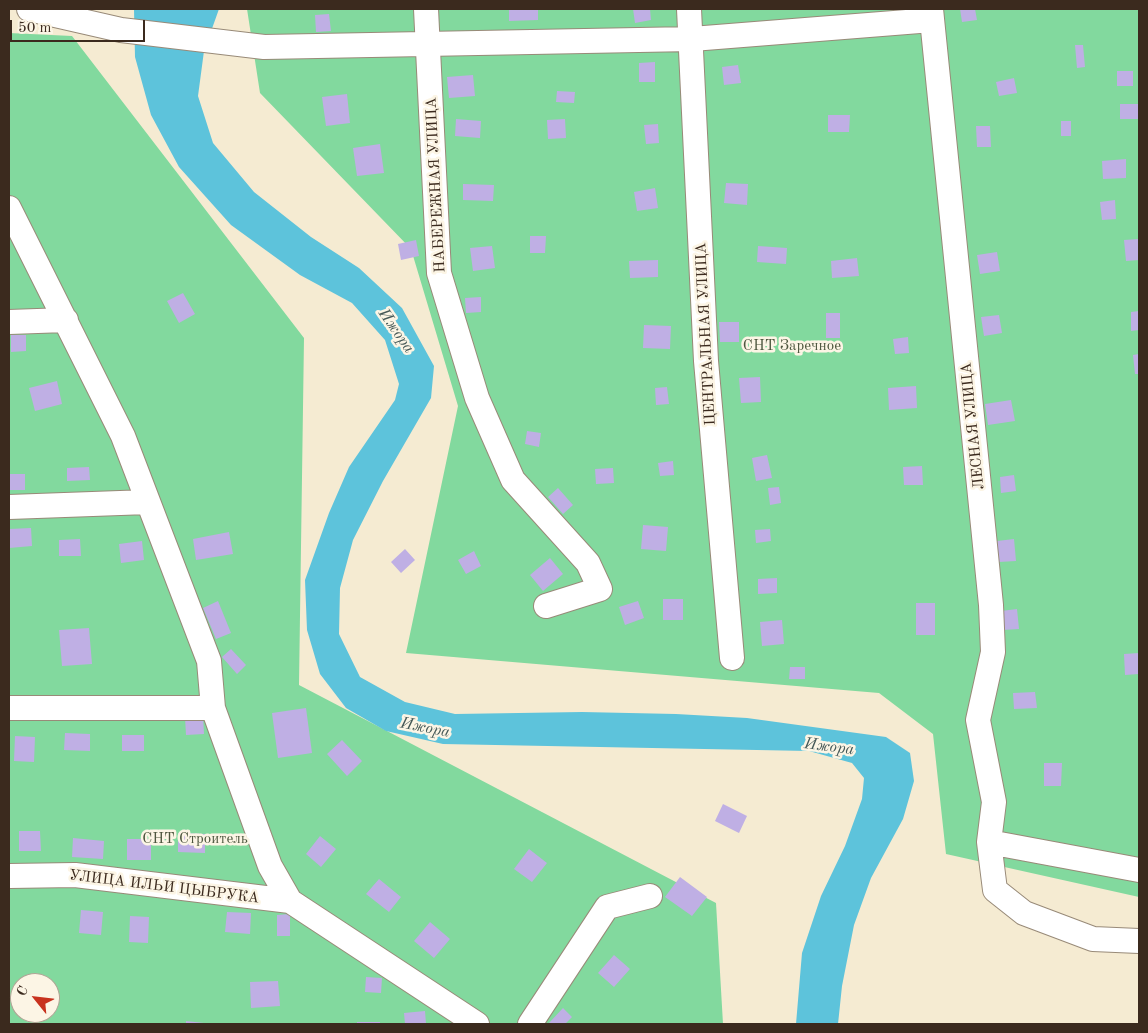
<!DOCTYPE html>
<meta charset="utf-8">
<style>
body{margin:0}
#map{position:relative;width:1148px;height:1033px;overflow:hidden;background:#f5ebd2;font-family:"Old Standard TT",serif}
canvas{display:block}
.frame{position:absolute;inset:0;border:10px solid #3b2a1e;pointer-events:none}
.north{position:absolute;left:10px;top:973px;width:50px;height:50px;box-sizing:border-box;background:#fcf5e5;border:1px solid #afa495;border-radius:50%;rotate:299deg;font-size:14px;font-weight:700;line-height:20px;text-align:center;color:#3b2a1e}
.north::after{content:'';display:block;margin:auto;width:18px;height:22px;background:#c8321e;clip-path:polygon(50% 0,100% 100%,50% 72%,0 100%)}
.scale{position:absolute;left:10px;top:20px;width:135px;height:22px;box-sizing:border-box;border:2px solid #3b2a1e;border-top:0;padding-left:6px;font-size:15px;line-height:18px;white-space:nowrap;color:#3b2a1e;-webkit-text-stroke:4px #fcf5e5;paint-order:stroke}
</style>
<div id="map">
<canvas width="1148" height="1033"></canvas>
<div class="frame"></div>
<div class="north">С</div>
<div class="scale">50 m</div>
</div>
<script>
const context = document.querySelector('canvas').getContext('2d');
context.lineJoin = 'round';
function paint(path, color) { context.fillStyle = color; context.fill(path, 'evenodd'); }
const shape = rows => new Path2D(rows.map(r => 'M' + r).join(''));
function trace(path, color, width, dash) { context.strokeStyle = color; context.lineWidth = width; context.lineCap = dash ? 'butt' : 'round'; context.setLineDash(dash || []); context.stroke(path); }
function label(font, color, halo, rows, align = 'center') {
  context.font = font + ' "Old Standard TT",serif'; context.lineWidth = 5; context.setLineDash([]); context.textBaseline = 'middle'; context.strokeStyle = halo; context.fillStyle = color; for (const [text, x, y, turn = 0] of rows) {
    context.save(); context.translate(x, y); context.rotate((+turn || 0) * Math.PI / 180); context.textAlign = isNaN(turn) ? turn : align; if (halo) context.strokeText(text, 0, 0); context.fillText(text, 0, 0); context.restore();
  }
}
paint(shape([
 [247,9,1139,9,1139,897,946,854,933,734,879,693,406,653,458,406,411,249,260,93],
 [9,33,72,36,304,338,299,685,716,903,723,1024,9,1024],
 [20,983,50,983,50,1013,20,1013]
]), '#82d99e');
paint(shape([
 [134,9,219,9,204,51,198,96,213,143,254,192,311,237,359,268,402,308,434,366,431,398,383,481,353,540,340,588,339,634,360,677,405,702,455,714,582,712,676,714,747,718,886,737,910,753,914,781,903,819,871,878,854,925,842,986,838,1024,796,1024,802,953,821,896,845,846,862,799,864,778,852,763,809,751,443,744,386,731,346,708,320,674,307,630,305,580,329,513,349,467,395,400,399,384,385,340,352,303,300,275,231,225,179,167,151,115,135,57]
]), '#5dc3db');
paint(shape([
 [509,9,538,9,538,20,509,21],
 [633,9,650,9,651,20,635,23],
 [960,9,975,9,977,20,962,22],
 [329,14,331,31,316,32,315,15],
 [1075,45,1083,45,1085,67,1077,68],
 [655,62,655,82,639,82,639,63],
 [738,65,741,83,724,85,722,67],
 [1117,71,1133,71,1133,86,1117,86],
 [473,75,475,96,449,98,447,77],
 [1014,78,1017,93,999,96,996,82],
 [557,91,575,92,574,103,556,102],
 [347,94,350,123,326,126,322,97],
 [1120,104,1139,104,1139,119,1120,119],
 [828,115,850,115,849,132,828,132],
 [456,119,481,121,480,138,455,136],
 [565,119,566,138,548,139,547,120],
 [1061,121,1071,121,1071,136,1061,136],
 [658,124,659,143,646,144,644,125],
 [976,126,990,126,991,147,977,147],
 [380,144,384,173,357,176,353,148],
 [1126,159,1126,178,1103,179,1102,161],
 [726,183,748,184,747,205,724,203],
 [463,184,494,185,493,201,463,200],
 [655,188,658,208,637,211,634,192],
 [1115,200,1116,219,1102,220,1100,202],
 [530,236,546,236,545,253,530,253],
 [1139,239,1139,260,1126,261,1124,240],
 [416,240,419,256,401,260,398,244],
 [492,246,495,268,473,271,470,248],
 [758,246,787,248,786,264,757,262],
 [997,252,1000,271,980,274,977,255],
 [857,258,859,276,832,278,831,261],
 [658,260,658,277,630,278,629,261],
 [183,293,195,314,179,323,167,301],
 [481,297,481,312,466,313,465,298],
 [1139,311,1139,330,1131,331,1131,312],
 [826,313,840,313,840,338,826,338],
 [999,315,1002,333,984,336,981,317],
 [719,322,739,322,739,342,720,342],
 [644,325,671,326,670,349,643,348],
 [11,335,26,335,26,351,11,352],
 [908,337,909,353,895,354,893,339],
 [1139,354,1139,374,1135,374,1133,355],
 [760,377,761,402,741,403,739,378],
 [57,381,62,404,35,411,29,388],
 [916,386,917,408,889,410,888,388],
 [667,387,669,404,656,405,655,388],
 [1011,400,1015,421,988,425,985,404],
 [527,431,541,433,539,447,525,444],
 [767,455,772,478,756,481,752,458],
 [673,461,674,475,660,476,658,463],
 [922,466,923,485,904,485,903,467],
 [89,467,90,480,67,481,67,468],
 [613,468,614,483,596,484,595,469],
 [9,474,25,474,25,490,9,490],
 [1014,475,1016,491,1001,493,1000,477],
 [779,487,781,503,770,505,768,488],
 [558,488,573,505,563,514,548,497],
 [643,525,668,527,666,551,641,549],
 [31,528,32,546,9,548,9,529],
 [770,529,771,541,756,543,755,530],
 [229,532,233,554,196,560,193,539],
 [80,539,81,556,59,556,59,540],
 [1014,539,1016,561,999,562,997,541],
 [142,541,144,560,121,563,119,544],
 [405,549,415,560,401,573,391,562],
 [474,551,481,566,466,574,458,560],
 [550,558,563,574,543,591,530,575],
 [777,578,777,593,758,594,758,579],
 [663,599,683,599,683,620,663,620],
 [218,601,231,633,216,639,203,608],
 [638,601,644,618,625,625,619,607],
 [916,603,935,603,935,635,916,635],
 [1017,609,1019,629,1003,630,1001,611],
 [782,620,784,644,762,646,760,622],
 [89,628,92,664,62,666,59,630],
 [231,649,246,665,237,674,222,657],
 [1139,653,1139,674,1125,675,1124,654],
 [790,667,805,667,805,679,789,679],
 [1035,692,1037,708,1014,709,1013,693],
 [306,708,312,753,278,758,272,713],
 [203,716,204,734,186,735,185,717],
 [65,733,90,734,90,751,64,750],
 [122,735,144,735,144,751,122,751],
 [15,736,35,737,34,762,14,761],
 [342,740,362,761,347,776,327,754],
 [1044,763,1062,763,1061,786,1044,786],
 [723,804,747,816,739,833,715,821],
 [19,831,40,831,41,851,19,851],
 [178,833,205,834,205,853,178,852],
 [320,836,336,849,321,867,306,854],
 [73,838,104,841,103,859,72,857],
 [127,839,151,839,151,860,127,860],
 [529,849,547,863,532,882,514,869],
 [680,877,707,897,692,916,665,897],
 [379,879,401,897,389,912,366,894],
 [81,910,103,912,101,935,79,933],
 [227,912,251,913,250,934,225,932],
 [290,914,290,936,277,936,277,915],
 [130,916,149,917,148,943,129,942],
 [430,922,450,939,434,958,414,941],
 [614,955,630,969,614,987,598,973],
 [366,977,382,978,381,993,365,992],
 [278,981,280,1006,251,1008,250,982],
 [563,1008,572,1017,565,1024,550,1024,549,1023],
 [425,1011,426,1024,405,1024,404,1013],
 [186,1021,204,1023,204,1024,186,1024],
 [357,1022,380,1022,380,1024,357,1024]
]), '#bfafe4');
const minor = shape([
 [29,9,121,30,264,47,692,39,932,20],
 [426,9,439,273,477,398,513,480,588,563,600,589,546,606],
 [689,9,706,361,732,658],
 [931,9,991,605,993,652,978,720,994,802,989,842,995,890,1024,913,1093,939,1139,941],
 [9,208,123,436,209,661,213,708,270,866,290,901,477,1024],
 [9,322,66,320],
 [9,507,148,502],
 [9,708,213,708],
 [989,842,1139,870],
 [9,876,75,875,290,901],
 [530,1024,607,907,650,896]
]);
trace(minor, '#988a78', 26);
trace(minor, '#fff', 24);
label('15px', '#3b2a1e', '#fcf5e5', [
 ["НАБЕРЕЖНАЯ УЛИЦА",436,185,-93],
 ["ЦЕНТРАЛЬНАЯ УЛИЦА",706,334,-93],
 ["ЛЕСНАЯ УЛИЦА",973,426,-96],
 ["УЛИЦА ИЛЬИ ЦЫБРУКА",164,887,7]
]);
label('15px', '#4d563e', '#fcf5e5', [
 ["СНТ Заречное",792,346],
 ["СНТ Строитель",195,839]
]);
label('italic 16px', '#455857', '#fcf5e5', [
 ["Ижора",396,331,55],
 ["Ижора",425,728,11],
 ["Ижора",829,747,7]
]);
</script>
